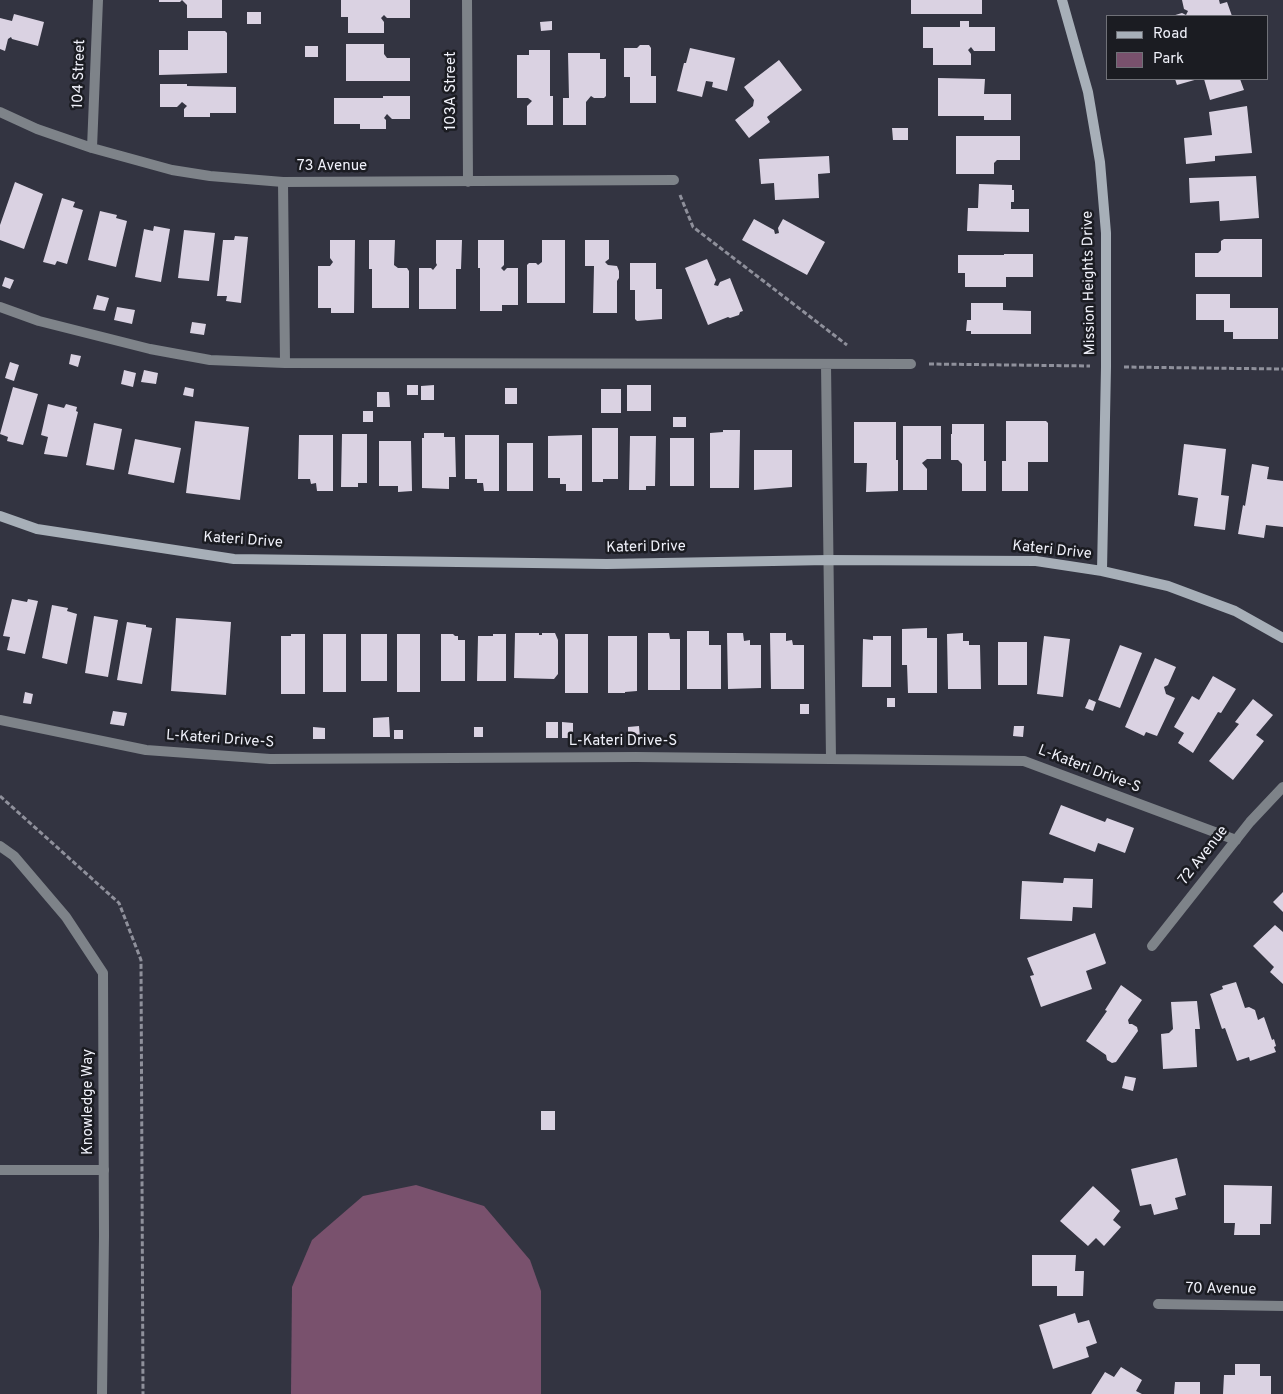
<!DOCTYPE html>
<style>
body{margin:0}
#map{position:relative;width:1283px;height:1394px;overflow:hidden;background:#333441;font-family:Overpass,sans-serif}
canvas{display:block}
.legend{position:absolute;left:1106px;top:15px;width:162px;height:65px;box-sizing:border-box;background:#1b1c22;border:1px solid #707178;margin:0;padding:6px 9px;list-style:none;font-size:15px;color:#f0f1fa}
.legend li{display:flex;align-items:center;gap:10px;height:25px}
.legend b{width:25px;border:1px solid #707178}
</style>
<div id="map">
<canvas width="1283" height="1394"></canvas>
<ul class="legend">
<li><b style="height:6px;background:#a7afb8"></b>Road</li>
<li><b style="height:14px;background:#79516d"></b>Park</li>
</ul>
</div>
<script>
const context = document.querySelector('canvas').getContext('2d');
context.lineJoin = 'round';
function paint(path, color) { context.fillStyle = color; context.fill(path, 'evenodd'); }
const shape = rows => new Path2D(rows.map(r => 'M' + r).join(''));
function trace(path, color, width, dash) { context.strokeStyle = color; context.lineWidth = width; context.lineCap = dash ? 'butt' : 'round'; context.setLineDash(dash || []); context.stroke(path); }
function label(font, color, halo, rows, align = 'center') {
  context.font = font + ' Overpass,sans-serif'; context.lineWidth = 5; context.setLineDash([]); context.textBaseline = 'middle'; context.strokeStyle = halo; context.fillStyle = color; for (const [text, x, y, turn = 0] of rows) {
    context.save(); context.translate(x, y); context.rotate((+turn || 0) * Math.PI / 180); context.textAlign = isNaN(turn) ? turn : align; if (halo) context.strokeText(text, 0, 0); context.fillText(text, 0, 0); context.restore();
  }
}
paint(shape([
 [416,1185,484,1206,530,1260,541,1291,541,1394,291,1394,292,1287,312,1240,363,1196]
]), '#79516d');
paint(shape([
 [159,0,222,0,222,18,187,18,187,5,182,0,180,2,159,2],
 [341,0,410,0,410,18,387,18,384,15,381,18,384,22,384,33,348,33,348,17,341,17],
 [911,0,982,0,982,14,911,14],
 [1182,0,1219,0,1220,4,1227,2,1232,16,1172,16,1182,13,1186,15,1188,11,1184,9],
 [247,12,261,12,261,24,247,24],
 [14,14,44,22,38,46,12,39,11,37,8,39,5,51,0,49,0,18,12,21],
 [552,21,552,30,541,31,540,22],
 [960,21,969,21,969,27,995,27,995,51,974,51,971,47,968,50,971,54,971,65,933,65,933,48,923,48,923,27,960,27],
 [188,31,225,31,227,33,227,73,159,75,159,50,188,50],
 [346,44,384,44,384,54,387,58,410,58,410,81,346,81],
 [640,45,649,45,651,48,651,76,656,76,656,103,630,103,630,77,624,77,624,48,637,48],
 [305,46,318,46,318,57,305,57],
 [690,48,735,58,727,91,712,87,713,82,706,81,702,97,677,91,684,63,686,63],
 [529,50,550,50,550,96,553,96,553,125,527,125,527,106,532,101,528,98,517,98,517,55,529,55],
 [568,53,600,53,600,59,606,59,606,96,604,98,594,98,591,96,586,102,586,125,563,125,563,98,569,98],
 [779,60,802,90,767,117,770,122,749,138,735,120,753,106,754,100,744,87],
 [938,78,985,79,984,94,1011,94,1011,120,984,120,984,116,938,116],
 [1175,79,1198,79,1177,85],
 [1204,79,1240,79,1244,90,1210,100],
 [160,84,187,84,187,86,236,87,236,113,210,113,210,117,184,117,184,109,187,106,182,102,177,107,160,107],
 [383,96,410,96,410,119,392,119,387,114,384,118,386,120,386,129,360,129,360,124,334,124,334,98,383,98],
 [1247,106,1252,153,1215,156,1215,161,1186,164,1184,138,1212,135,1209,112],
 [892,128,908,128,908,140,893,140],
 [956,136,1020,136,1020,160,997,160,994,163,994,174,956,174],
 [829,156,830,173,818,174,819,198,775,200,774,183,761,184,759,159],
 [1256,176,1259,218,1220,221,1219,201,1190,203,1189,178],
 [15,182,43,194,24,249,0,240,0,225],
 [979,184,1012,185,1012,190,1014,190,1014,202,1011,202,1011,209,1029,209,1029,232,967,231,968,208,978,208],
 [62,198,75,202,73,207,83,210,67,264,57,261,55,265,43,262],
 [100,211,117,215,116,218,127,221,116,267,88,260],
 [754,219,774,230,775,234,779,233,778,228,783,219,825,242,807,275,742,240],
 [154,226,170,229,161,282,135,277,144,229,153,231],
 [184,230,215,233,209,281,178,278],
 [235,236,248,237,241,303,226,301,227,296,217,296,223,240,234,240],
 [1224,239,1262,239,1262,277,1195,277,1195,253,1218,253,1221,250,1221,241],
 [330,240,355,240,354,313,331,313,331,308,318,308,318,266,330,266,333,262,330,258],
 [369,240,395,240,394,265,398,268,407,268,409,271,409,308,372,308,372,269,369,269],
 [436,240,462,240,461,269,456,269,456,309,419,309,419,268,431,268,433,270,437,265,436,263],
 [478,240,504,240,504,265,501,268,504,271,507,268,518,268,518,305,502,305,502,311,480,311,480,268,478,268],
 [542,240,565,240,565,303,527,303,527,265,529,263,536,263,538,265,542,262],
 [585,240,609,240,609,259,605,262,608,265,617,266,619,271,619,278,617,281,617,313,593,313,594,266,585,266],
 [1004,254,1033,254,1033,277,1006,277,1006,287,965,287,965,273,958,273,958,255,1004,255],
 [707,259,716,280,714,285,718,286,720,282,730,278,743,311,740,312,739,315,730,318,728,317,708,325,685,268],
 [630,263,656,263,656,289,662,289,662,319,637,321,635,319,635,290,630,290],
 [5,277,14,280,10,289,2,286],
 [1196,294,1230,294,1230,308,1278,308,1278,339,1233,339,1233,332,1224,332,1224,320,1196,320],
 [97,295,109,298,105,311,93,309],
 [971,303,1003,303,1003,310,1031,311,1031,334,971,334,971,331,966,331,967,320,971,320],
 [117,307,135,310,132,324,114,320],
 [192,322,206,324,204,335,190,333],
 [71,354,81,356,78,367,69,364],
 [10,362,19,365,14,381,5,378],
 [124,370,136,373,133,387,121,384],
 [144,370,158,373,156,384,141,382],
 [407,385,418,385,418,395,407,395],
 [434,385,434,400,421,400,421,386],
 [627,385,651,385,651,411,627,411],
 [13,387,38,394,23,445,7,441,8,437,0,434],
 [185,387,194,389,193,397,183,395],
 [505,388,517,388,517,404,505,404],
 [601,389,621,389,621,413,601,413],
 [377,392,389,392,390,407,377,407],
 [48,404,64,408,66,404,77,407,76,411,78,412,67,457,44,454,48,437,41,435],
 [363,411,373,411,373,422,363,422],
 [673,417,686,417,686,427,673,427],
 [195,421,249,427,240,500,186,493],
 [1006,421,1046,421,1048,423,1048,462,1028,462,1028,491,1002,491,1002,461,1006,461],
 [854,422,896,422,896,460,898,460,898,491,866,492,867,463,854,463],
 [94,423,122,429,114,470,86,465],
 [952,424,984,424,984,461,986,461,986,491,962,491,962,464,958,460,951,460,951,434,952,434],
 [903,426,941,426,941,459,927,459,922,463,927,469,927,490,903,490],
 [592,428,618,428,618,479,603,479,603,482,592,482],
 [723,430,740,430,739,488,710,488,710,433,723,432],
 [424,433,444,433,444,437,455,437,456,477,449,477,449,489,422,488,422,438,424,438],
 [342,434,367,434,367,483,358,483,358,487,341,487],
 [299,435,333,435,333,491,317,491,316,483,311,484,310,479,298,479],
 [465,435,499,435,499,491,484,491,483,483,477,483,477,479,465,479],
 [582,435,582,491,566,491,566,484,560,484,560,478,548,478,548,436],
 [630,436,656,436,655,486,646,486,646,490,629,490],
 [670,438,694,438,694,486,670,486],
 [135,439,181,448,174,483,128,474],
 [379,441,411,441,412,491,398,492,398,486,379,486],
 [507,443,533,443,533,491,507,491],
 [1184,444,1226,449,1221,495,1229,496,1225,530,1194,526,1198,498,1178,495],
 [754,450,792,450,792,487,754,490],
 [1252,464,1269,467,1267,479,1283,481,1283,527,1266,525,1264,538,1238,534,1243,505,1245,506],
 [12,599,27,602,28,599,38,601,25,654,7,650,10,637,3,636],
 [52,605,68,608,67,611,77,614,67,664,42,658],
 [94,616,118,620,108,677,85,673],
 [176,618,231,622,226,695,171,691],
 [127,622,146,625,146,627,152,628,142,684,117,680],
 [927,628,927,638,937,638,937,693,908,693,907,665,902,665,902,629],
 [687,631,709,631,709,645,721,645,721,689,687,689],
 [515,633,539,633,539,635,542,635,542,633,555,633,558,640,558,674,554,679,514,678],
 [648,633,669,633,670,639,680,639,680,690,648,690],
 [727,633,743,633,744,641,750,640,750,645,761,645,761,688,728,689],
 [770,633,786,633,786,641,792,640,793,645,804,645,804,689,771,689],
 [963,633,963,641,969,641,969,645,980,645,981,689,948,689,947,634],
 [291,634,305,634,305,694,281,694,281,636,291,636],
 [323,634,346,634,346,692,323,692],
 [361,634,387,634,387,681,361,681],
 [397,634,420,634,420,692,397,692],
 [441,634,453,634,455,636,458,636,458,640,465,640,465,681,441,681],
 [493,634,506,634,506,681,477,681,478,636,493,636],
 [565,634,588,634,588,693,565,693],
 [608,636,637,636,637,691,625,692,625,693,608,693],
 [873,636,891,636,891,687,862,687,863,639,873,640],
 [1044,636,1070,639,1063,697,1037,694],
 [998,642,1027,642,1027,685,998,685],
 [1120,645,1142,653,1120,708,1098,700],
 [1155,658,1176,667,1168,685,1164,687,1166,694,1175,698,1157,736,1146,732,1144,736,1125,727],
 [1213,676,1236,689,1221,713,1218,712,1193,753,1178,743,1184,733,1174,727,1192,696,1199,700],
 [25,692,33,694,31,704,23,703],
 [887,698,895,698,895,707,887,707],
 [1089,699,1096,702,1093,711,1085,708],
 [1253,699,1273,715,1256,735,1264,741,1233,780,1209,761,1239,724,1235,722],
 [800,704,809,704,809,714,800,714],
 [113,711,127,713,124,726,110,724],
 [389,717,390,737,373,737,373,718],
 [546,722,558,722,558,738,546,738],
 [562,722,573,723,573,738,562,738],
 [639,726,640,738,628,738,628,727],
 [1014,726,1024,726,1023,737,1013,736],
 [313,727,325,728,325,739,313,739],
 [474,727,483,727,483,737,474,737],
 [394,730,403,730,403,739,394,739],
 [1061,805,1105,822,1107,818,1134,828,1125,853,1098,843,1095,852,1049,834],
 [1064,878,1093,879,1092,908,1073,907,1072,921,1020,919,1022,881,1063,883],
 [1283,892,1283,912,1273,902],
 [1275,925,1283,932,1283,984,1270,972,1274,967,1253,946],
 [1095,933,1106,963,1105,964,1086,971,1092,989,1041,1007,1030,976,1034,975,1027,958],
 [1236,982,1245,1008,1249,1007,1255,1010,1258,1020,1264,1017,1272,1040,1274,1039,1276,1046,1274,1047,1276,1052,1250,1061,1249,1057,1237,1061,1225,1028,1222,1029,1210,994,1223,989,1222,986],
 [1121,985,1142,1000,1128,1020,1129,1024,1132,1024,1137,1027,1138,1031,1116,1062,1112,1063,1107,1060,1106,1055,1086,1041,1107,1011,1105,1010],
 [1197,1001,1200,1029,1195,1029,1197,1067,1163,1069,1161,1034,1169,1033,1173,1029,1171,1002],
 [1125,1076,1136,1078,1133,1091,1122,1088],
 [541,1111,555,1111,555,1130,541,1130],
 [1177,1158,1186,1195,1175,1198,1178,1209,1154,1215,1151,1204,1140,1206,1131,1169],
 [1224,1185,1272,1186,1271,1224,1260,1224,1260,1235,1234,1235,1235,1223,1224,1223],
 [1093,1186,1120,1211,1113,1220,1121,1227,1104,1246,1096,1238,1088,1246,1060,1221],
 [1032,1255,1076,1255,1075,1271,1084,1271,1083,1296,1057,1296,1057,1286,1032,1286],
 [1075,1313,1078,1323,1089,1320,1097,1343,1086,1347,1089,1357,1053,1369,1039,1325],
 [1235,1364,1260,1364,1260,1376,1271,1376,1271,1394,1223,1394,1224,1375,1235,1375],
 [1121,1367,1142,1380,1136,1391,1142,1394,1091,1394,1105,1372,1114,1377],
 [1175,1382,1200,1382,1200,1394,1174,1394]
]), '#dad2e2');
trace(shape([
 [680,195,693,227,847,345],
 [929,364,1090,366],
 [1124,367,1283,369],
 [0,796,119,903,141,960,143,1394]
]), '#8f909b', 3, [5, 2.5]);
trace(shape([
 [283,182,285,363],
 [0,307,39,321,150,349,210,360,285,363,911,364],
 [826,364,831,759],
 [0,720,146,750,270,759,636,757,1024,761,1236,840],
 [0,1170,104,1170]
]), '#7e8389', 10);
trace(shape([
 [467,0,468,182],
 [0,112,37,129,92,148,172,170,210,176,283,182,674,180],
 [92,148,98,0],
 [0,846,14,856,66,917,103,973,104,1236,102,1394],
 [1152,946,1250,822,1283,787],
 [1158,1304,1283,1306]
]), '#7e8389', 10);
trace(shape([
 [1062,0,1088,92,1100,162,1106,233,1106,367,1102,571],
 [0,516,37,529,234,559,607,564,828,560,1036,561,1102,571,1168,586,1235,611,1283,638]
]), '#a7afb8', 10);
label('15px', '#f0f1fa', '#1b1c22', [
 ["104 Street",80,74,-88],
 ["103A Street",452,91,-90],
 ["73 Avenue",332,167],
 ["Mission Heights Drive",1090,283,-91],
 ["Kateri Drive",243,541,4],
 ["Kateri Drive",646,548,-1],
 ["Kateri Drive",1052,551,6],
 ["L-Kateri Drive-S",220,740,4],
 ["L-Kateri Drive-S",623,742],
 ["L-Kateri Drive-S",1089,770,21],
 ["72 Avenue",1204,856,-52],
 ["Knowledge Way",89,1102,-90],
 ["70 Avenue",1221,1290,1]
]);
</script>
